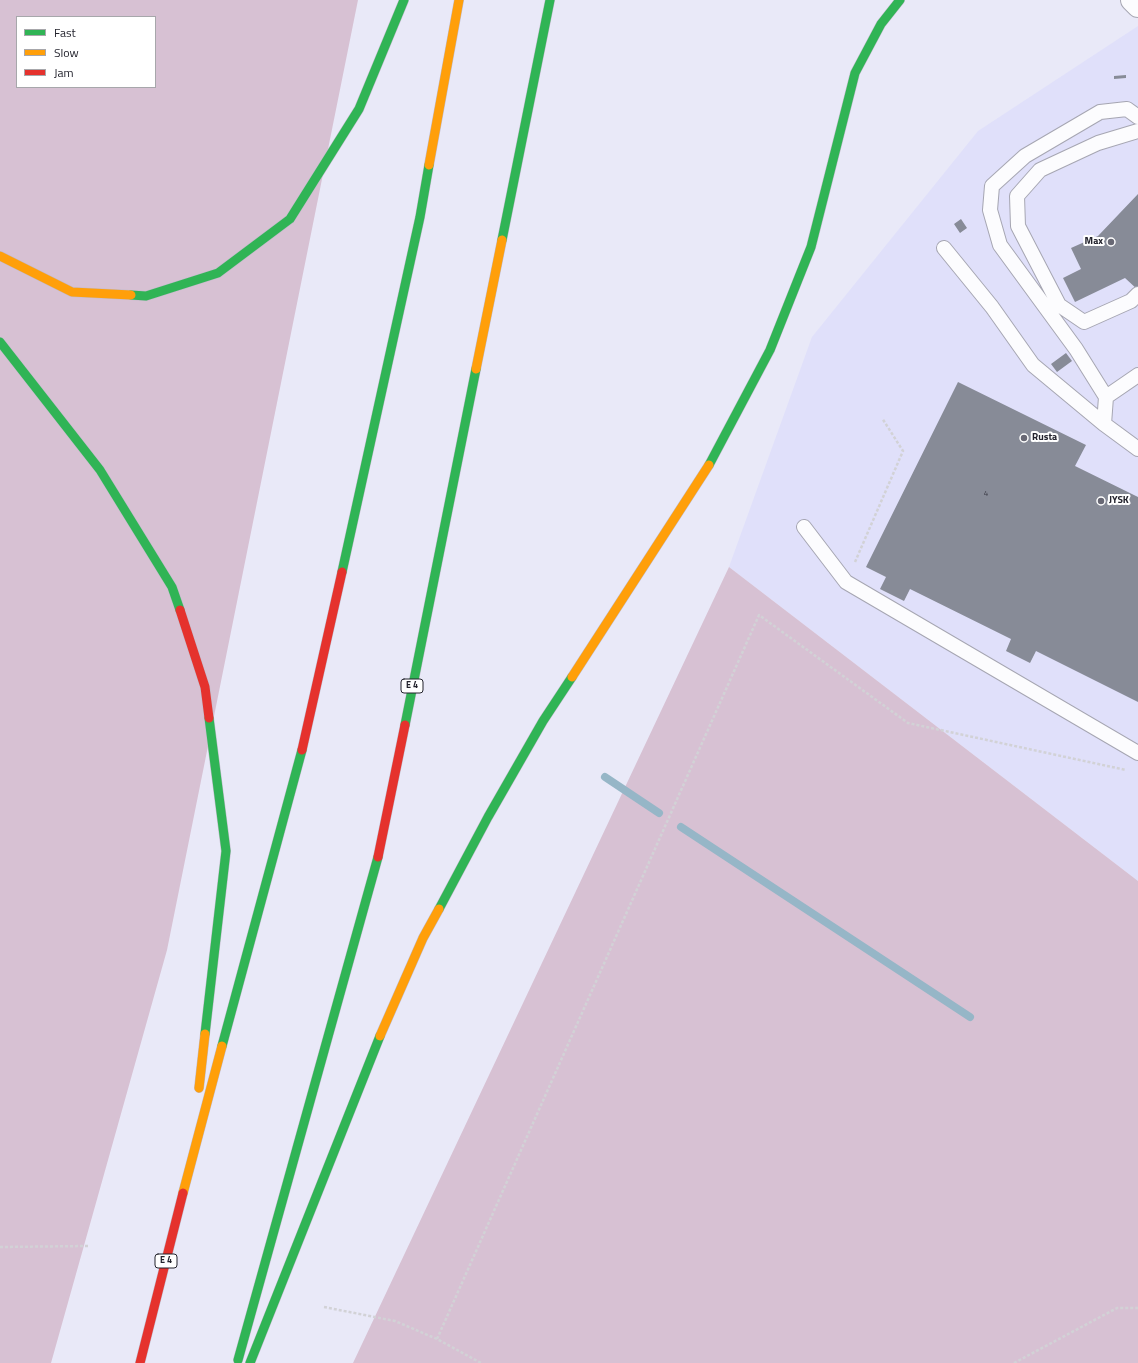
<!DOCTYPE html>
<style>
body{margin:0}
#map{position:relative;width:1138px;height:1363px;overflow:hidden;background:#e9e9f8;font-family:"Titillium Web",sans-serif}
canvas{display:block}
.legend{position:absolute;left:16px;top:16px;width:140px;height:72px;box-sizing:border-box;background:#fff;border:1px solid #a7a7ab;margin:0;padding:5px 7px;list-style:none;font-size:12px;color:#23232d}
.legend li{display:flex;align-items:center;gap:8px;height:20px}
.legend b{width:20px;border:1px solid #a7a7ab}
</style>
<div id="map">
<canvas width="1138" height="1363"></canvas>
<ul class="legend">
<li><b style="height:5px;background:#30b455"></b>Fast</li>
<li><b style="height:5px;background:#ff9f0a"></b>Slow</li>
<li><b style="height:5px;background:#e5322d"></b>Jam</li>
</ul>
</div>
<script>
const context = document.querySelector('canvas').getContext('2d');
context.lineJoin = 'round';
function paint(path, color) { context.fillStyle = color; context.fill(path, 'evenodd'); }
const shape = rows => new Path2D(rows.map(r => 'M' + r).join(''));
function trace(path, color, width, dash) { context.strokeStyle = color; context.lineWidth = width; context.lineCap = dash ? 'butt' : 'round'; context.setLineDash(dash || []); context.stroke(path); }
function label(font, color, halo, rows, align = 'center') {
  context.font = font + ' "Titillium Web",sans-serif'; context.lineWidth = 4; context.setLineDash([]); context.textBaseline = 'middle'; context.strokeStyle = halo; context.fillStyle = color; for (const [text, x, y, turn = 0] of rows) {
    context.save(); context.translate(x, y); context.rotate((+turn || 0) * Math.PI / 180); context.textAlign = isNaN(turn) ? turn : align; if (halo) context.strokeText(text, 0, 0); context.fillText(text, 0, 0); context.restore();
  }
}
paint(shape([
 [1138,26,1138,881,729,567,812,337,978,131]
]), '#e0e0fa');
paint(shape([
 [0,0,358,0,167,950,51,1363,0,1363],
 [17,17,155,17,155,87,17,87],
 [729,567,1138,881,1138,1363,353,1363]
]), '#d7c1d3');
trace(shape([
 [605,777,659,813],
 [681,827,970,1017]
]), '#96b6c7', 8);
paint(shape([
 [1126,75,1126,78,1114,79,1114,76],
 [1138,194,1138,290,1125,278,1075,302,1063,278,1081,269,1071,248,1098,236],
 [961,219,967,228,960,233,954,224],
 [1066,353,1072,361,1057,372,1051,364],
 [958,382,1086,445,1075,466,1138,497,1138,702,1036,651,1030,663,1006,651,1011,639,910,589,904,601,880,589,886,577,866,567]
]), '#878b97');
const lane = shape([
 [1138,131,1098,143,1040,170,1017,196,1018,226,1059,305,1084,322,1131,301,1138,294],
 [944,248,992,307,1033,365,1104,424,1138,449],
 [1106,397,1076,349,1000,245,990,210,992,186,1025,156,1100,112,1127,109,1138,117],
 [1104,424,1106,397,1138,375],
 [804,527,846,582,1138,753]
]);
const street = shape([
 [1132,0,1138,6]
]);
const fast = shape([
 [502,240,550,0],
 [131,295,146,296,218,273,290,219,359,109,404,0],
 [0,342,100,470,172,587,180,610],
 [709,465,770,350,811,247,855,73,881,24,900,0],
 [342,572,420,217,429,165],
 [405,725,476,369],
 [439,909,488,817,543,721,572,677],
 [205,1034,226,851,209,718],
 [222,1046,302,750],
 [238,1360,378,857],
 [250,1363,380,1036]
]);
const slow = shape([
 [429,165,459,0],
 [0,256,72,292,131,295],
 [476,369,502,240],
 [572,677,709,465],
 [380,1036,423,938,439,909],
 [199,1088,205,1034],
 [183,1193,222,1046]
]);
const jam = shape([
 [180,610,205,687,209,718],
 [302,750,342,572],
 [378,857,405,725],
 [140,1363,183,1193]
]);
trace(lane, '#a6a6b2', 16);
trace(street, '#a6a6b2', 24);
trace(fast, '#c0bbca', 10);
trace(slow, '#c0bbca', 10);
trace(jam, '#c0bbca', 10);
trace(shape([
 [855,562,903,451,882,418],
 [0,1247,88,1246],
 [324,1307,395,1321,437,1339,481,1363],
 [437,1339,759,615,908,723,1126,770],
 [1014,1363,1117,1308,1138,1308]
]), '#d2d2d6', 2.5, [3, 2]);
trace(lane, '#fcfcfe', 14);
trace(street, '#fcfcfe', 22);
trace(fast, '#30b455', 9);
trace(slow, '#ff9f0a', 9);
trace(jam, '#e5322d', 9);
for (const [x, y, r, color] of [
 [1111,242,4,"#686874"],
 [1024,438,4,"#686874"],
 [1101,501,4,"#686874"]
]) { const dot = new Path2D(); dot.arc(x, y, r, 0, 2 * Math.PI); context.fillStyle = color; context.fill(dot); trace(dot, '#fff', 1.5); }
label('8px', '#3c3d48', null, [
 ["4",986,494]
]);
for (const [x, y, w] of [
 [412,686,22],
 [166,1261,22]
]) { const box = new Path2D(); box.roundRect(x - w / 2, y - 7, w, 14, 3); context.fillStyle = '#fff'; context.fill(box); trace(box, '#23232d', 1); }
label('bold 9px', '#23232d', null, [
 ["E 4",412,686],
 ["E 4",166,1261]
]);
label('bold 10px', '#23232d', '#fff', [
 ["Max",1103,242,"right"],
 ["Rusta",1032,438],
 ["JYSK",1109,501]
], 'left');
</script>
